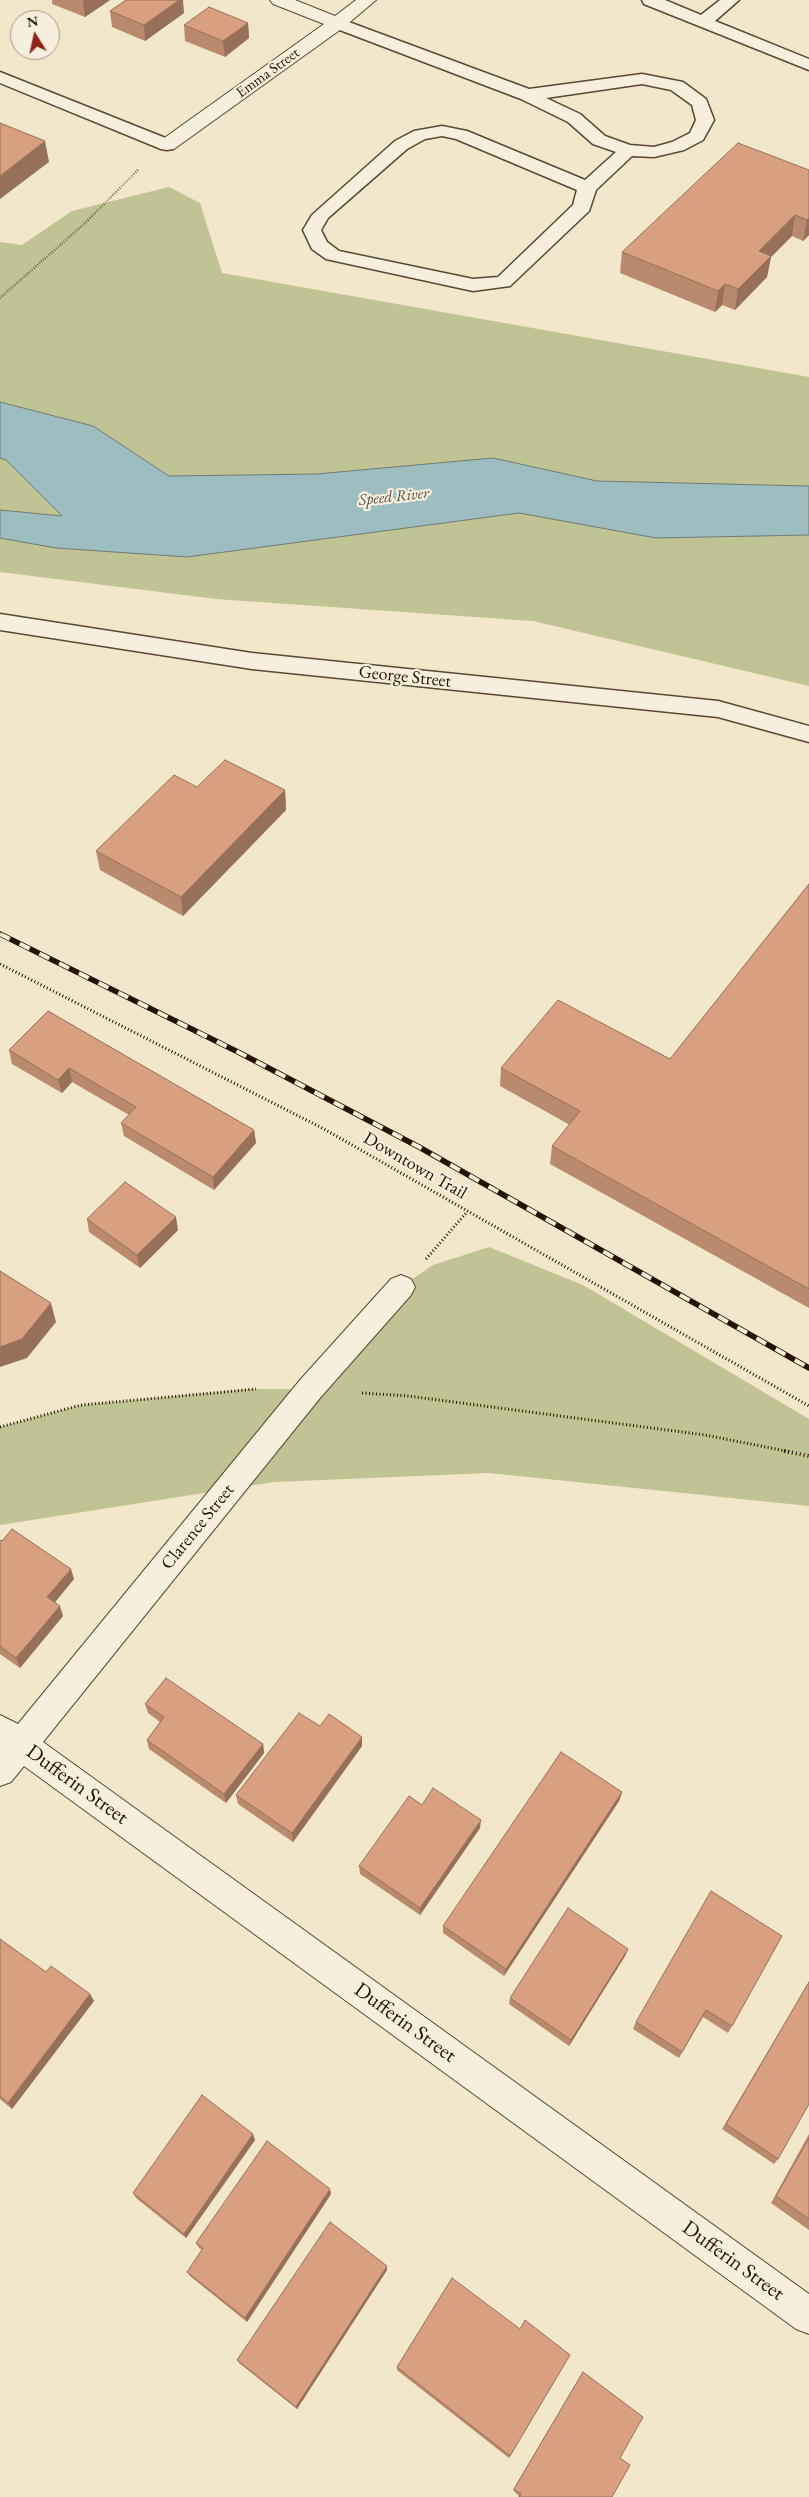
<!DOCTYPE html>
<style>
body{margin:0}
#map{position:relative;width:809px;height:2497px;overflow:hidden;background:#f2e6cb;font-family:"EB Garamond",serif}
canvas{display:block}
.north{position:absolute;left:10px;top:10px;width:50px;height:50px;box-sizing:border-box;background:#f7efdd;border:1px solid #a49785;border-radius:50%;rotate:350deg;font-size:14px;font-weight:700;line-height:20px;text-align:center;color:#271201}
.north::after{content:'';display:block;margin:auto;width:18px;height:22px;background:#8f2418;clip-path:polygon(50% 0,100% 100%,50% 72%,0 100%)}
</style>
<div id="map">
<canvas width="809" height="2497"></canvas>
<div class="north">N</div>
</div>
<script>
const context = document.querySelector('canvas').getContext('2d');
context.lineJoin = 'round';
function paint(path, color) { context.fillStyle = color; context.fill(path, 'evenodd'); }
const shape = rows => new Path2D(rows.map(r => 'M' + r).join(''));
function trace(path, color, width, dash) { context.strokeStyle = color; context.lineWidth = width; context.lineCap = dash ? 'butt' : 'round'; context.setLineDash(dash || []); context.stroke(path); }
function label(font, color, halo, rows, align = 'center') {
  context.font = font + ' "EB Garamond",serif'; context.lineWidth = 4.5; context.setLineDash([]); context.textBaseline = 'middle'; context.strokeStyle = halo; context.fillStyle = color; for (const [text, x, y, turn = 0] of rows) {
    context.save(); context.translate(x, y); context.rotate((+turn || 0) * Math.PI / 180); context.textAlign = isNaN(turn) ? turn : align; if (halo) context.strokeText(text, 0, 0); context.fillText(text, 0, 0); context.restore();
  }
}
paint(shape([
 [169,187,200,203,222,273,809,377,809,486,597,481,493,458,317,474,169,476,93,426,0,402,0,242,22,245,72,211],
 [0,458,6,460,63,516,0,510],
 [519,513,656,538,809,535,809,686,533,621,216,599,0,572,0,538,56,548,187,557],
 [489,1247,583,1285,809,1419,809,1506,489,1473,274,1482,0,1525,0,1427,81,1405,249,1389,310,1389,401,1287,433,1265]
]), '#c0c393');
const water = shape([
 [0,402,93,426,169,476,317,474,493,458,597,481,809,486,809,535,656,538,519,513,187,557,56,548,0,538,0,510,62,516,6,460,0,458,0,402]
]);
paint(water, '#9ebdc0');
trace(water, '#6e7974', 1);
const service = shape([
 [642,0,665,0,701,15,720,0,739,0,715,21,809,59,809,70,644,4,642,0],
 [338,18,529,89,642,74,683,82,706,99,714,120,703,140,684,150,654,157,632,156,596,190,589,211,510,286,473,291,326,259,312,249,303,230,312,215,395,141,414,131,442,126,467,131,585,180,616,152,593,144,568,122,521,99,332,27,329,23,332,19,338,18],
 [642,84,671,90,692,105,696,120,690,133,672,142,654,147,630,145,605,136,580,114,546,98,642,84],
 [442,136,456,139,577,190,573,205,498,277,473,279,339,251,327,242,321,230,328,218,407,149,425,139,442,136],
 [0,72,173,141,176,145,173,149,167,150,161,149,0,83,0,72],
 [0,614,252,653,718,701,809,726,809,742,718,717,252,669,0,630,0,614]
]);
const minor = shape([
 [270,0,295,0,335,16,356,0,376,0,344,27,174,149,160,149,158,145,160,141,324,24,273,4,270,0],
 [401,1275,411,1279,415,1287,411,1295,320,1398,43,1742,809,2294,809,2334,796,2329,24,1766,11,1782,0,1786,0,1715,18,1724,300,1380,391,1279,401,1275]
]);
trace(service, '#5a4734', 3);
trace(minor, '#5a4734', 2);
trace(shape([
 [0,298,84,224,139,169]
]), '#271201', 2.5, [0.5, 2]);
trace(shape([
 [0,964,324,1129,809,1406],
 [426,1259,467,1212],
 [362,1393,408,1396,705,1435,791,1452],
 [0,1427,81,1405,256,1389]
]), '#271201', 3, [1, 2.5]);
trace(shape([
 [784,1451,809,1456]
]), '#271201', 4, [1, 3]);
paint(service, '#f7efdd');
paint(minor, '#f7efdd');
const rail = shape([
 [0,934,240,1053,419,1147,809,1368]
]);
trace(rail, '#271201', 5.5);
trace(rail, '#f7efdd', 4, [11]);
paint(shape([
 [52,0,110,0,85,17,52,4],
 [110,11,184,13,145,41,112,27],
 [248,23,249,38,225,57,185,41,184,25],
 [809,170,809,235,803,241,792,236,771,257,767,277,735,310,722,305,715,312,620,273,622,252],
 [285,790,286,810,183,916,100,870,96,851],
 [809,884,809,1308,550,1164,552,1146,570,1125,500,1086,501,1068,670,1059],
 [48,1011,254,1130,256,1143,214,1190,124,1136,121,1123,129,1115,72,1082,62,1093,12,1064,9,1050],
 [87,1219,178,1230,140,1268,89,1232],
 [0,1540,74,1579,55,1602,63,1616,20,1668,0,1654],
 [145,1704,263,1744,264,1753,226,1803,149,1749,147,1740,160,1722,148,1713],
 [320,1726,362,1737,362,1746,293,1842,238,1804,236,1795],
 [622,1792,619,1801,504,1976,443,1933,443,1926],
 [422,1805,480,1828,420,1915,360,1874,359,1866],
 [782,1936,728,2033,703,2017,679,2058,633,2029,636,2022],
 [0,1939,46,1972,90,1994,94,2001,12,2109,0,2099],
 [628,1949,625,1956,569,2046,509,2004,510,1998],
 [809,1982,778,2159,774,2164,722,2129],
 [809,2134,809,2230,771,2203],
 [255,2140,186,2238,136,2198,133,2193],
 [331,2194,247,2322,190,2276,187,2272,202,2250,199,2248,196,2243],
 [387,2270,297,2409,239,2363,237,2360],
 [570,2355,509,2458,397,2370,397,2367],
 [581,2375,620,2458,612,2497,518,2497,519,2496,513,2490]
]), '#ba8a6f');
paint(shape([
 [85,0,110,0,85,17,83,1],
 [179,0,183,0,184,13,145,41,144,25],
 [248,23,249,38,225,57,223,41],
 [45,141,49,162,0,199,0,176],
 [795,215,792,236,771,257,767,277,735,310,738,289,759,251],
 [809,218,809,235,803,241,807,220],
 [725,284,722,305,715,312,718,291],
 [285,790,286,810,183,916,181,897],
 [69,1068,72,1082,62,1093,58,1080],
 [254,1130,256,1143,214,1190,213,1177],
 [176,1217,178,1230,140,1268,137,1255],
 [51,1303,56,1322,27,1358,0,1367,0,1347],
 [71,1569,74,1579,51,1607,47,1597],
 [60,1606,63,1616,20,1668,16,1658],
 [362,1737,362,1746,293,1842,292,1833],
 [263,1744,264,1753,226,1803,224,1794],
 [622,1792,619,1801,504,1976,506,1969],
 [481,1820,480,1828,420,1915,420,1908],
 [628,1949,625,1956,569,2046,571,2040],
 [90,1994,94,2001,12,2109,8,2103],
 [253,2134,255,2140,186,2238,184,2234],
 [330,2189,331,2194,247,2322,245,2318],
 [387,2266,387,2270,297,2409,296,2407]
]), '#97705a');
const building = shape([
 [126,0,179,0,144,25,110,11,126,0],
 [209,7,248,23,223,41,184,25,209,7],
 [0,123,45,141,0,176,0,123],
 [738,143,809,170,809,218,807,220,795,215,759,251,771,256,738,289,725,284,718,291,622,252,738,143],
 [225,760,285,790,181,897,96,851,174,775,197,787,225,760],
 [809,884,809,1289,552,1146,580,1111,501,1068,558,1000,670,1059,809,884],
 [48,1011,254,1130,213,1177,121,1123,136,1107,69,1068,58,1080,9,1050,48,1011],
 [125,1182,176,1217,137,1255,87,1219,125,1182],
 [0,1271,51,1303,22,1339,0,1347,0,1271],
 [12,1529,71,1569,47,1597,60,1606,16,1658,0,1646,0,1540,2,1541,12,1529],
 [166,1678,263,1744,224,1794,147,1740,164,1717,145,1704,166,1678],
 [299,1713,320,1726,329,1714,362,1737,292,1833,236,1795,299,1713],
 [561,1752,622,1792,506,1969,443,1926,561,1752],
 [433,1788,481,1820,420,1908,359,1866,409,1796,422,1805,433,1788],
 [711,1891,782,1936,732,2026,706,2010,682,2052,636,2022,711,1891],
 [568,1908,628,1949,571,2040,510,1998,568,1908],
 [0,1939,46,1972,51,1966,90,1994,8,2103,0,2096,0,1939],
 [809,1982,809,2104,778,2159,726,2124,809,1982],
 [202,2095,253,2134,184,2234,133,2193,202,2095],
 [809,2138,809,2219,776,2196,809,2138],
 [267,2141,330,2189,245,2318,187,2272,203,2248,196,2243,267,2141],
 [330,2222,387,2266,296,2407,237,2360,330,2222],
 [452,2278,520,2329,525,2320,570,2355,510,2456,397,2367,452,2278],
 [583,2372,643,2417,620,2458,630,2465,612,2497,519,2497,521,2494,514,2489,583,2372]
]);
paint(building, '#d8a081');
trace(building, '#97705a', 1);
label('15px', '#271201', '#f7efdd', [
 ["Emma Street",268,73,-36]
]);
label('italic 16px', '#514e44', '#f7efdd', [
 ["Speed River",394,497,-6]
]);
label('18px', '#271201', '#f7efdd', [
 ["George Street",405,677,6],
 ["Downtown Trail",415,1166,30],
 ["Clarence Street",198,1527,-51]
]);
label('21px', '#271201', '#f7efdd', [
 ["Dufferin Street",77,1785,36],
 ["Dufferin Street",405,2023,36],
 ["Dufferin Street",733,2261,36]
]);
</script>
